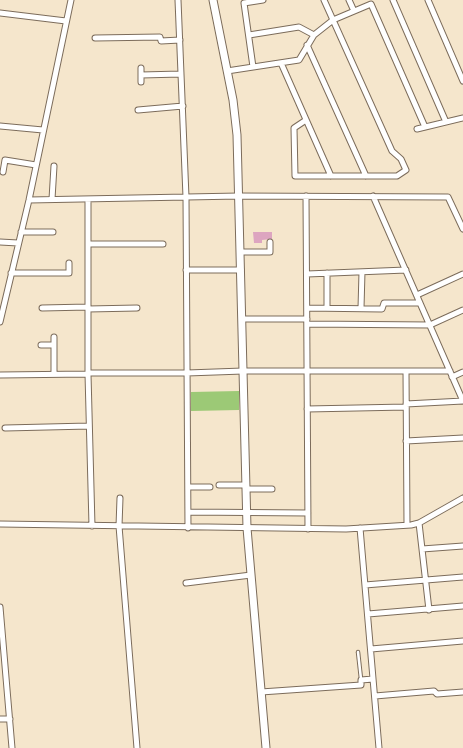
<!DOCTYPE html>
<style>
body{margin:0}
canvas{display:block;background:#f5e6cc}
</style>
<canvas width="463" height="748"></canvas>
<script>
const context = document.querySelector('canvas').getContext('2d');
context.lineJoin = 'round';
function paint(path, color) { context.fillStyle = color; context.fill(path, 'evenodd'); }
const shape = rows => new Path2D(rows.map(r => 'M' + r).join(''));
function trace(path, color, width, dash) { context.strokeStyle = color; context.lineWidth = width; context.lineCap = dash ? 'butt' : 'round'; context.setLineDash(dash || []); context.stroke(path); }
paint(shape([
 [239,391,239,410,191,411,191,392]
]), '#9cc976');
paint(shape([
 [253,232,272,232,272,239,262,240,262,243,254,243]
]), '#dda5c0');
const lane = shape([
 [358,652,361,679]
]);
const street = shape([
 [178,0,186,197,188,528],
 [349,0,354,11],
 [393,0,446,122],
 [428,0,463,81],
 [0,13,66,21],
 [314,35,333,20,371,4,425,127],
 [95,38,160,37,161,41,180,40],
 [307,45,366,176],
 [281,63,331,176],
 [253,67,244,3,263,0],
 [141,68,141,75,181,74],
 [227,71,299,60,314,35,299,27,249,35],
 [141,75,141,82],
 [138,110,183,106],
 [306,120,294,128,295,176,397,176,406,170,401,159,392,151,324,0],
 [0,126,43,130],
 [417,129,463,118],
 [3,172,5,160,36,165],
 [306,196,308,529],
 [373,196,463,401],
 [52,199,54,166],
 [88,199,88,374,92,526],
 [29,200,239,196,448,197,463,229],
 [21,232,53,232],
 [0,242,18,243],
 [88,244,163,244],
 [240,252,270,252,270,242],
 [186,270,241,270],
 [11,273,69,273,69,263],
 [307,274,406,270],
 [417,295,463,274],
 [42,308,88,307],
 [307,308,382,309,384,303,420,303],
 [327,308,327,273],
 [361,308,362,272],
 [88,309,137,308],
 [242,319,307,319],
 [0,322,29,200,71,0],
 [307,324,430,325,463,310],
 [41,345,54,345],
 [406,371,407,525],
 [88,373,187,373,243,371,450,371],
 [54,374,54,337],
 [0,375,88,374],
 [452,377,463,372],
 [406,404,463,401],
 [307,409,406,407],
 [5,428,89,426],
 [406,441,463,438],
 [219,485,246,485],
 [188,487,210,487],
 [246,489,272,489],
 [120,498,119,526,137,748],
 [188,512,308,513],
 [419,523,429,610],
 [0,524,346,529,411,525,419,523,463,498],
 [360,528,379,748],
 [422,549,463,546],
 [186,583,251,575],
 [365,585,463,577],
 [0,607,12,748],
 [368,614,463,606],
 [371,649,463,641],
 [261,692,361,685,361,680,373,679],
 [375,696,434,691,437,694,463,692],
 [0,719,10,719]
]);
const secondary = shape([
 [213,0,233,100,237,135,247,528,266,748]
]);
trace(lane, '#7c6c5b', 4.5);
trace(street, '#7c6c5b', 7);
trace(secondary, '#7c6c5b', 9);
trace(lane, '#fff', 2.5);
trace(street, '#fff', 5);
trace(secondary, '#fff', 7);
</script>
